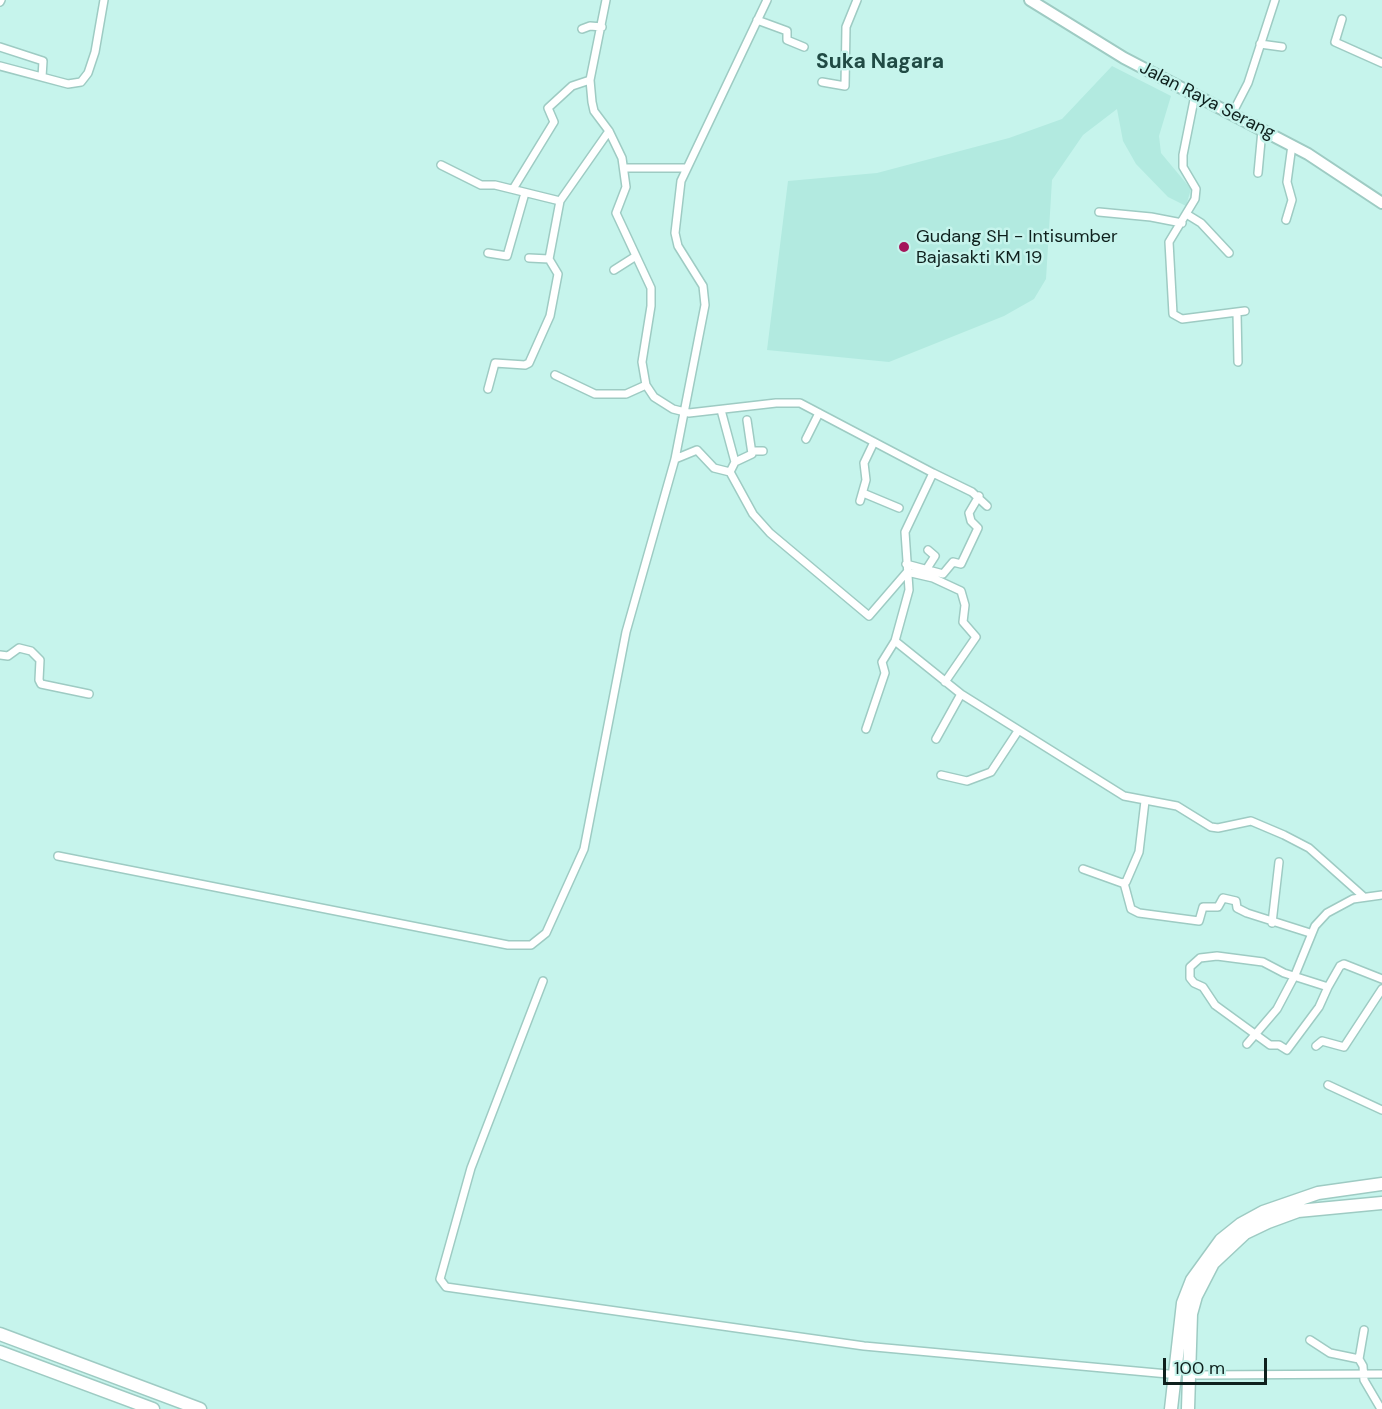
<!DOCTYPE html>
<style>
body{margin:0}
#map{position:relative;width:1382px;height:1409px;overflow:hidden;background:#c6f4ec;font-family:"DM Sans",sans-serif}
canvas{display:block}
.scale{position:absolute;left:1163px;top:1358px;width:104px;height:27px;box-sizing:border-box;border:3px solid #0e201d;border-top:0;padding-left:8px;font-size:18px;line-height:21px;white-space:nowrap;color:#0e201d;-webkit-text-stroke:4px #c6f4ec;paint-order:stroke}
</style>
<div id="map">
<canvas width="1382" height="1409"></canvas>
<div class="scale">100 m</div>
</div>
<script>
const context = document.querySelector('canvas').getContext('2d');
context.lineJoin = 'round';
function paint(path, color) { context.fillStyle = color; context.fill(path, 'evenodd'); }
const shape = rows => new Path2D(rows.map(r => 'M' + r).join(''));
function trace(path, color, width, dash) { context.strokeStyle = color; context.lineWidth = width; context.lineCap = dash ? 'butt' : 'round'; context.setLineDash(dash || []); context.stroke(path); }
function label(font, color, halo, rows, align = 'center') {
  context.font = font + ' "DM Sans",sans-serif'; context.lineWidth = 5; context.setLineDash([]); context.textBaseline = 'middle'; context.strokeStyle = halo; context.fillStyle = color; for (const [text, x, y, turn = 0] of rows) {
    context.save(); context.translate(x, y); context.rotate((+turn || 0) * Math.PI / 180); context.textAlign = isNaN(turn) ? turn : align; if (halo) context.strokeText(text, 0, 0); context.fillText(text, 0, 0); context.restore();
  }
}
paint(shape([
 [1112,66,1171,96,1159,136,1161,153,1191,189,1186,206,1168,197,1136,164,1123,141,1117,109,1083,135,1052,180,1046,279,1034,299,1004,316,889,362,767,350,788,181,877,173,1009,138,1062,119]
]), '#b2eae0');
const minor = shape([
 [606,0,590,80,592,102,594,111,609,131,622,158,626,187,616,213,651,288,651,306,642,362,646,385,654,397,673,409,689,413,776,403,800,403,933,473,905,532,909,590,895,641,961,694,1124,796,1177,806,1211,827,1218,828,1251,821,1284,835,1309,848,1364,897],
 [0,2,1,0],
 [1342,19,1335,42,1382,63],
 [757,20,787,31,787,40,804,47],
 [582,29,590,26,602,27],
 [1260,44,1282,47],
 [0,47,43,61,42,77],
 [0,66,68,84,81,82,88,73,95,52,104,0],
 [822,82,845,86,846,27,857,0],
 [1195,95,1183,155,1183,167,1196,189,1195,199,1169,242,1173,314,1182,319,1245,311],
 [1232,114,1248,83,1275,0],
 [441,165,481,185,495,185,560,201,609,131],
 [625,168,685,168],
 [1258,173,1262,130],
 [513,189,554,122,548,108,572,86,590,80],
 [1099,212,1151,217,1182,223],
 [1188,215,1201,223,1229,253],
 [1286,220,1292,200,1287,182,1292,145],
 [488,253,507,256,525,193],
 [529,258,549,259],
 [614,270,636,256],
 [1237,313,1238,362],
 [555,375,595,394,626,394,646,385],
 [488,389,495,363,525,365,529,363,550,316,558,274,549,259,560,201],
 [721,410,735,462,730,472,753,514,770,533,869,616,907,572,933,578,961,591,965,605,963,622,976,637,945,682],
 [806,439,819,413],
 [752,451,763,451],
 [675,459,697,450,714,468,730,472],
 [735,462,752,454,747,420],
 [933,473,972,492,987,506],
 [863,493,899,508],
 [860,501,866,480,864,463,874,442],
 [906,564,943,574,953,562,961,564,978,528,971,521,969,513,979,496],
 [926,570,935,556,928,550],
 [0,655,8,656,19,648,31,651,40,660,39,680,41,684,89,694],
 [866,729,885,673,882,662,895,641],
 [936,739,961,694],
 [941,775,967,781,991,772,1018,731],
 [58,856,508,945,531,945,546,933,584,849,626,632,675,459,705,305,703,286,678,246,675,233,681,181,767,0],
 [1083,869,1122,883,1126,882,1139,852,1145,801],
 [1124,883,1131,909,1139,913,1199,921,1203,907,1218,907,1223,898,1236,901,1237,908,1247,913,1310,933],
 [1272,923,1279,862],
 [543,981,471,1168,440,1279,446,1287,864,1346,1168,1374],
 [1328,987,1319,1007,1287,1050,1279,1045,1270,1045,1215,1005,1203,987,1194,983,1190,978,1190,967,1200,958,1217,956,1263,962,1284,973,1328,987,1340,966,1344,964,1382,979],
 [1247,1044,1277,1009,1295,975,1315,926,1327,913,1353,899,1382,895],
 [1316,1046,1322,1041,1344,1047,1382,989],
 [1328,1085,1382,1110],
 [1310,1340,1330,1353,1359,1359,1363,1366,1364,1380,1381,1409],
 [1359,1359,1364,1330],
 [1197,1375,1382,1374]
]);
const trunk = shape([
 [1030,0,1124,58,1308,154,1382,203]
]);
const motorway = shape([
 [0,1334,200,1409],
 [0,1352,153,1409],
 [1171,1409,1183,1303,1192,1280,1221,1240,1241,1224,1263,1212,1318,1193,1382,1184],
 [1188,1409,1191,1314,1196,1296,1213,1263,1245,1233,1268,1222,1298,1211,1382,1203]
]);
trace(minor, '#9ecbc3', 10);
trace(trunk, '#9ecbc3', 14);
trace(motorway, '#9ecbc3', 15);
trace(minor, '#fff', 7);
trace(trunk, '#fff', 10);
trace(motorway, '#fff', 12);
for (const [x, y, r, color] of [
 [904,247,6,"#a4165b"]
]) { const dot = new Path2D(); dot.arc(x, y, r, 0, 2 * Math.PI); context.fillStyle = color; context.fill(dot); trace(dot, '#c6f4ec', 2); }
label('18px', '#0e201d', '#c6f4ec', [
 ["Jalan Raya Serang",1207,101,27]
]);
label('18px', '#0e201d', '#c6f4ec', [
 ["Gudang SH - Intisumber",916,237],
 ["Bajasakti KM 19",916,258]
], 'left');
label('bold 21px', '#204a44', '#c6f4ec', [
 ["Suka Nagara",880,62]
]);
</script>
